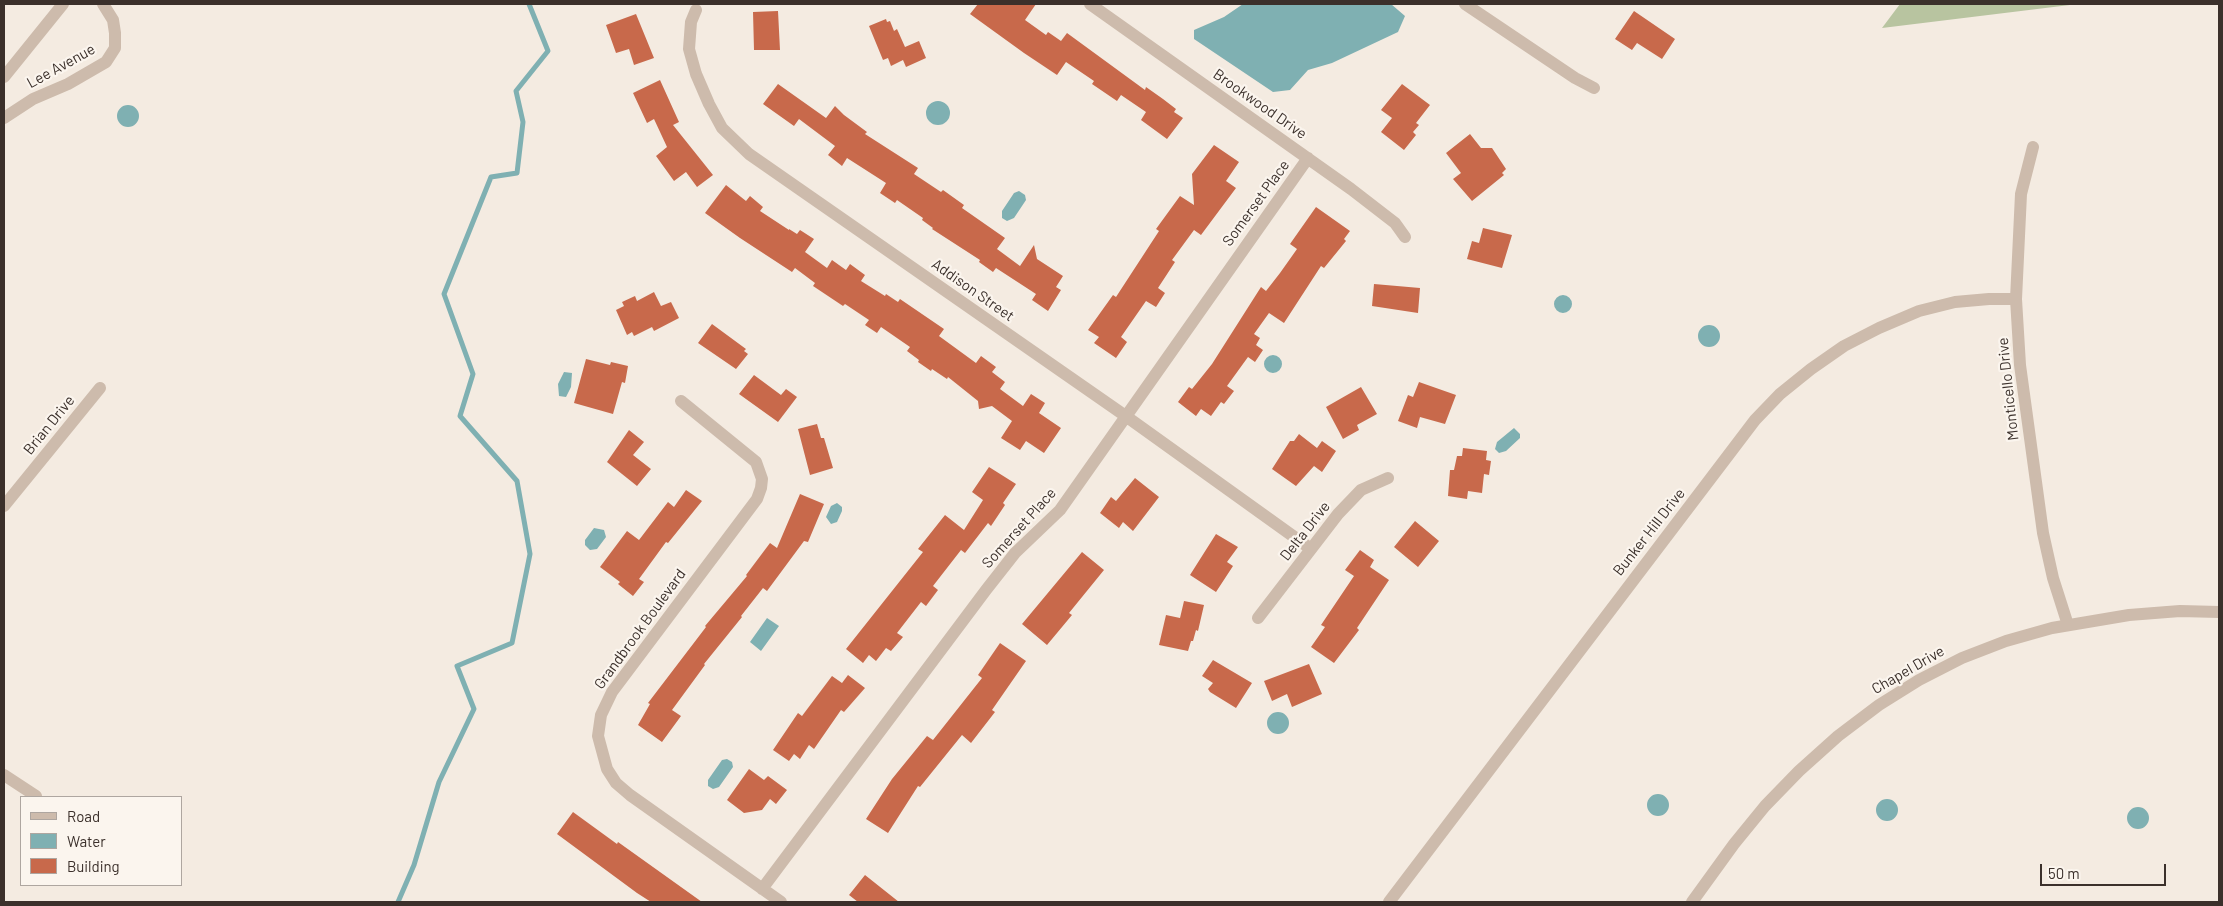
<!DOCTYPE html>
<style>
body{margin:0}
#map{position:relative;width:2223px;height:906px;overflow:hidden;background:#f4ebe1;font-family:Barlow,sans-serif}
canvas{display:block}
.frame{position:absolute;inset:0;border:5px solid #3b302b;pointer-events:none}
.legend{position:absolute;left:20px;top:796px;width:162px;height:90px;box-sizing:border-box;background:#fbf5ee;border:1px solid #aea6a0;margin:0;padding:6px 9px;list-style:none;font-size:15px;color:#3b302b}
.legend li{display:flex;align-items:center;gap:10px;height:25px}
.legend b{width:25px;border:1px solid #aea6a0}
.scale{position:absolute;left:2040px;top:864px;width:126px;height:22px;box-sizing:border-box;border:2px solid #3b302b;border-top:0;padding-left:6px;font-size:15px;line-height:18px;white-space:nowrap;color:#3b302b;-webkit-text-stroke:4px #fbf5ee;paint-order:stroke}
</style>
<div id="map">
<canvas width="2223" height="906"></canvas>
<div class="frame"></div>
<ul class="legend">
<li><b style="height:6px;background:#cdbbac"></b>Road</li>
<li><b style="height:14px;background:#7fb0b2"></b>Water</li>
<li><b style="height:14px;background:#c8694b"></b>Building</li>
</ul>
<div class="scale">50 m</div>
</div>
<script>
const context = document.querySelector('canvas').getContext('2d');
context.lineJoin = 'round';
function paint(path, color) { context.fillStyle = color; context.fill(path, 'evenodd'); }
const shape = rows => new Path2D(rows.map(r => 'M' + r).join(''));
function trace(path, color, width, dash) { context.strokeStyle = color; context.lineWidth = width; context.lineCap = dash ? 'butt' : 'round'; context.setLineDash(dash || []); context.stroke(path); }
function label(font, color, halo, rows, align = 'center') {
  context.font = font + ' Barlow,sans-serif'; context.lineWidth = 4.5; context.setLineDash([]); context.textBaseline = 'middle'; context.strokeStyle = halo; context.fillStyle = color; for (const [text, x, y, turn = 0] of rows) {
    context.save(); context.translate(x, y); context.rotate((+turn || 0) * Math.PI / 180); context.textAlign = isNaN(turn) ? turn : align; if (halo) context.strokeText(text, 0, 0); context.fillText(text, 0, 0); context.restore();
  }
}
paint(shape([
 [1900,4,2078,4,1882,28]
]), '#b8c4a0');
paint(shape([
 [1243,4,1391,4,1405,16,1398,32,1332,63,1308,70,1290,90,1273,92,1194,39,1194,30,1224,17],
 '926 113a12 12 0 1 1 24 0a12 12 0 1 1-24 0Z',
 '117 116a11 11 0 1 1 22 0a11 11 0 1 1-22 0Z',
 [1019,191,1025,195,1026,200,1014,218,1007,221,1002,218,1002,211,1014,193],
 '1554 304a9 9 0 1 1 18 0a9 9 0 1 1-18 0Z',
 '1698 336a11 11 0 1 1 22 0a11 11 0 1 1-22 0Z',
 '1264 364a9 9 0 1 1 18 0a9 9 0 1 1-18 0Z',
 [564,372,572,373,571,387,566,397,559,396,558,384],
 [1514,428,1520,434,1520,438,1506,451,1499,453,1495,449,1497,442],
 [837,503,842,507,842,511,837,522,831,524,826,517,831,506],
 [594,528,604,530,606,537,597,549,590,550,585,545,585,540],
 [767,618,779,626,761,651,750,642],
 '1267 723a11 11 0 1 1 22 0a11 11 0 1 1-22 0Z',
 [727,759,732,762,733,767,719,787,713,789,708,786,708,780,722,760],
 '1647 805a11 11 0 1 1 22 0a11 11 0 1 1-22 0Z',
 '1876 810a11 11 0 1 1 22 0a11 11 0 1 1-22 0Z',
 '2127 818a11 11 0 1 1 22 0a11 11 0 1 1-22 0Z'
]), '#7fb0b2');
trace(shape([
 [398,902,414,865,439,782,474,709,457,666,512,643,530,554,517,481,460,416,473,374,444,294,491,177,517,173,523,122,516,91,548,51,529,4]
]), '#7fb0b2', 5);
paint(shape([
 [978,4,1036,4,1025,20,1046,35,1048,32,1061,41,1067,33,1145,90,1146,87,1163,99,1176,109,1174,112,1183,118,1167,139,1141,120,1146,112,1121,95,1117,101,1092,84,1094,81,1066,62,1057,75,1024,53,970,14],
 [778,11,780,50,754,50,753,12],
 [1634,11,1675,39,1662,59,1637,43,1632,50,1615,39],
 [636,14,654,58,634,65,629,49,616,53,606,25],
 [886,19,887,22,890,21,894,31,897,29,905,47,919,41,926,58,906,67,903,60,891,66,888,58,883,60,869,26],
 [660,80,679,122,673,125,713,175,697,187,686,172,674,181,656,156,667,147,654,119,647,123,633,93],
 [778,84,826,118,835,106,844,115,867,132,865,134,918,168,914,174,941,192,943,190,964,205,962,208,1005,238,997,249,1020,266,1034,245,1037,259,1063,276,1056,287,1061,290,1048,311,1032,300,1036,294,996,268,993,272,979,262,980,260,932,229,933,228,922,220,923,218,897,200,895,203,880,193,886,183,847,158,842,166,828,155,835,146,799,119,794,126,763,104],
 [1402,84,1430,105,1416,123,1419,125,1413,132,1416,135,1404,150,1381,132,1392,118,1381,110],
 [1470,134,1481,148,1492,148,1506,169,1502,173,1504,175,1472,201,1453,179,1461,173,1446,153],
 [1214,145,1239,162,1226,181,1236,188,1201,235,1194,230,1172,260,1175,262,1158,288,1165,293,1156,307,1146,301,1121,337,1127,342,1116,358,1094,343,1099,337,1088,330,1113,295,1116,297,1159,231,1156,229,1180,196,1194,205,1192,174],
 [726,185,746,201,750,196,763,207,760,211,789,230,789,229,797,234,800,230,814,239,805,252,827,268,832,260,846,270,850,264,865,275,861,281,885,296,886,294,898,302,900,299,944,329,939,336,976,363,981,356,996,367,992,372,1005,382,1000,389,1023,406,1031,394,1045,403,1039,413,1061,428,1044,453,1026,441,1020,450,1001,438,1012,421,992,406,979,409,978,401,948,377,947,379,932,369,931,371,918,362,919,360,907,351,910,347,881,327,877,333,865,325,869,320,845,304,843,306,813,286,815,283,795,268,792,272,740,238,705,213],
 [1316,207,1350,231,1344,239,1346,241,1324,268,1321,266,1284,323,1269,313,1254,334,1260,338,1256,345,1263,350,1255,362,1248,357,1227,386,1234,391,1224,404,1221,402,1211,416,1201,409,1196,416,1178,402,1189,387,1192,389,1212,364,1261,287,1266,291,1280,273,1297,249,1290,244],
 [1483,228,1512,235,1502,268,1467,259,1472,241,1479,243],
 [1374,284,1420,288,1418,313,1372,306],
 [654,292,661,306,671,302,679,318,654,331,652,327,634,336,632,332,627,335,616,310,624,306,622,302,635,296,637,301],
 [712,324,746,349,744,351,748,354,736,369,698,343],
 [586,359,610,365,611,362,628,366,625,383,622,382,613,414,574,403],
 [754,375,781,395,786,389,797,397,778,422,739,394],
 [1419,382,1456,395,1445,424,1420,417,1417,428,1398,421,1408,395,1413,397],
 [1361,387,1377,414,1357,425,1359,430,1343,439,1326,407],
 [817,424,821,438,824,438,833,468,810,475,798,429],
 [629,430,644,442,633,455,651,469,637,486,607,462],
 [1299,434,1317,448,1322,441,1336,451,1322,472,1314,466,1296,486,1272,469,1290,441,1294,441],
 [1463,448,1487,451,1486,460,1491,461,1489,475,1484,474,1482,493,1468,491,1467,499,1448,496,1450,470,1454,470,1457,456,1462,456],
 [989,467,1016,484,1003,503,1005,505,991,526,988,523,965,553,961,550,933,586,938,590,926,606,921,602,897,633,903,637,891,651,886,648,876,661,869,655,863,663,846,649,923,552,918,549,945,515,964,530,983,500,972,492],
 [1135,478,1159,497,1133,531,1123,522,1119,528,1100,513,1111,497,1116,501],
 [686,490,702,501,668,543,666,542,639,579,644,582,633,596,618,584,620,582,600,567,627,531,639,540,668,502,674,507],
 [800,494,824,504,808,542,804,541,767,591,763,588,741,616,742,617,704,664,705,665,672,710,681,716,662,742,638,725,650,704,648,703,706,627,705,626,747,576,746,575,770,543,777,548],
 [1415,521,1439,541,1418,567,1394,547],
 [1216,534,1238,547,1227,562,1233,566,1216,592,1190,575],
 [1360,550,1374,560,1370,567,1389,580,1357,628,1359,630,1334,663,1311,647,1325,627,1321,625,1354,576,1345,570],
 [1082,552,1104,570,1069,613,1072,615,1047,645,1022,624],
 [1184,601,1204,605,1198,631,1196,630,1193,641,1191,641,1188,651,1159,645,1166,615,1180,618],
 [1000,643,1026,661,992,710,995,712,971,743,962,735,920,787,918,786,888,833,866,819,892,779,927,736,933,740,982,678,978,675],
 [1213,660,1252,683,1236,708,1210,692,1208,689,1213,683,1202,676],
 [1309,664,1322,694,1292,707,1287,694,1272,701,1264,681],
 [848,675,865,688,844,712,841,710,814,749,809,745,800,759,794,754,789,761,773,750,798,713,802,716,832,676,842,683],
 [749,769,764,780,768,776,787,790,776,804,770,799,762,810,744,813,727,800],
 [573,812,617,844,618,842,702,902,651,902,637,893,557,834],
 [865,875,899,902,858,902,849,895]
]), '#c8694b');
trace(shape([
 [1090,4,1351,189,1395,223,1405,237],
 [1465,4,1575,78,1594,88],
 [696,10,691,22,689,49,696,74,709,104,722,128,749,154,1127,417,1311,549],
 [4,77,63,4],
 [4,118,33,99,68,84,106,62,115,48,115,33,113,20,103,4],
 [2033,147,2021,194,2016,299,2020,365,2043,533,2053,578,2068,625],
 [681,401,756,462,762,479,761,488,757,499,612,692,601,715,598,736,607,769,616,783,630,795,781,902],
 [4,506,100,388],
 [1258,618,1338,514,1361,490,1388,478],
 [4,775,36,796],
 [762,889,986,590,1015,553,1060,510,1308,158],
 [1389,902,1755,420,1780,394,1811,369,1844,346,1879,328,1919,311,1955,302,1989,299,2016,299],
 [1692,902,1734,844,1765,806,1799,771,1838,736,1879,705,1919,680,1962,658,2006,641,2052,628,2129,615,2180,611,2219,612]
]), '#cdbbac', 12);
label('15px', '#3b302b', '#fbf5ee', [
 ["Lee Avenue",61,66,-29],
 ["Brookwood Drive",1260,104,35],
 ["Somerset Place",1256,203,-54],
 ["Addison Street",973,290,35],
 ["Monticello Drive",2008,389,-96],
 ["Brian Drive",49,425,-51],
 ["Somerset Place",1019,528,-48],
 ["Delta Drive",1305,531,-52],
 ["Bunker Hill Drive",1649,532,-52],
 ["Grandbrook Boulevard",640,629,-54],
 ["Chapel Drive",1908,670,-30]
]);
</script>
